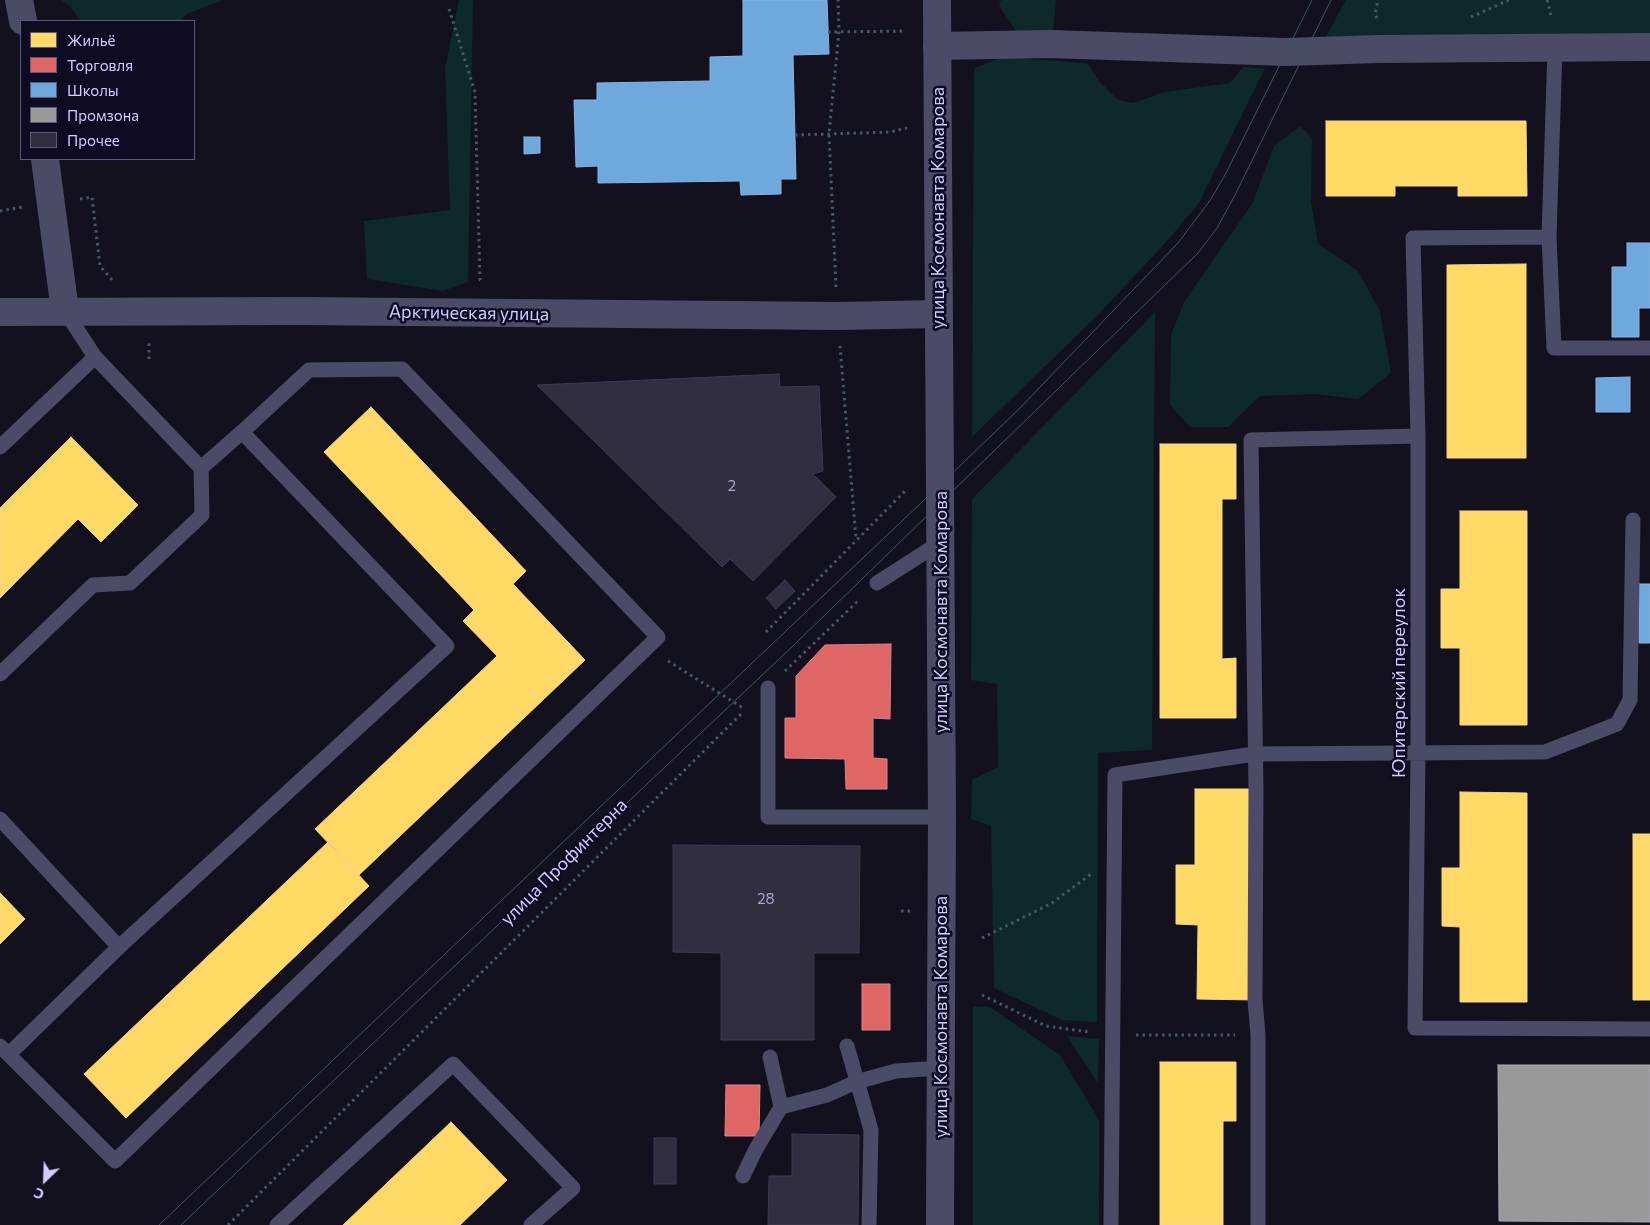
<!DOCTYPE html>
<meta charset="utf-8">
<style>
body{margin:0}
#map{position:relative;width:1650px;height:1225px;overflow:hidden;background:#12111d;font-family:Commissioner,sans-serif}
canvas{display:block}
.legend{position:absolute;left:20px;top:20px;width:175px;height:140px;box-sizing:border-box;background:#0f0b23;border:1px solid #5d597b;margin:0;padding:6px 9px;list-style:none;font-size:15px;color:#d2cdff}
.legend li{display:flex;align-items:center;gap:10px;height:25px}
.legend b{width:25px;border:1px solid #5d597b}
.north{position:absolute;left:20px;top:1155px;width:50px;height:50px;-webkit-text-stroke:4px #0f0b23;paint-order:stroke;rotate:204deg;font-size:14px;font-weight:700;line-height:20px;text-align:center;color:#d2cdff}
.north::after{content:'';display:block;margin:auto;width:18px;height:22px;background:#d2cdff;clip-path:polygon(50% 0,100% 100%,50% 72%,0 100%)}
</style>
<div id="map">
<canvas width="1650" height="1225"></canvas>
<ul class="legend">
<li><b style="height:14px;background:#ffd966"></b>Жильё</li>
<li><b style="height:14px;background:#e06666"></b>Торговля</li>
<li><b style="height:14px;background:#6fa8dc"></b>Школы</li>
<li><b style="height:14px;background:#999"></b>Промзона</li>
<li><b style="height:14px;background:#302e40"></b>Прочее</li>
</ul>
<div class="north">С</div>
</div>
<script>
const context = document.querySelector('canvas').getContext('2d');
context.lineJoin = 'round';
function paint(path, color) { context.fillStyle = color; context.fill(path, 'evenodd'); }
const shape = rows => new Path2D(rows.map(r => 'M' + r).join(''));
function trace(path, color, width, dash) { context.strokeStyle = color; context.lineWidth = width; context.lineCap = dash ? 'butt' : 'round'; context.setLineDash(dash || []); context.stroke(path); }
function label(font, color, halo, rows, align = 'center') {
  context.font = font + ' Commissioner,sans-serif'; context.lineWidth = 5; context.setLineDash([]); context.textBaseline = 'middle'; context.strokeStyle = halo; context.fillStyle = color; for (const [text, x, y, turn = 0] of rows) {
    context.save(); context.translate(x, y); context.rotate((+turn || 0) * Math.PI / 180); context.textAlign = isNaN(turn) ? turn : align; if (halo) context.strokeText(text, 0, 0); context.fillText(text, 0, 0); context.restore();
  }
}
paint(shape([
 [61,0,223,0,187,14,180,21,80,21,70,6],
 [459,0,473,0,468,282,443,291,367,279,364,221,450,210,445,68],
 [1001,0,1056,0,1053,36,1019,35,999,6],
 [1346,0,1650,0,1650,42,1322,43],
 [1003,57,1087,63,1099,81,1118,100,1133,103,1164,92,1230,83,1243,67,1265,68,1199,203,1168,240,1097,316,972,437,974,68],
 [1300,126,1312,138,1311,202,1318,244,1358,271,1380,311,1391,373,1358,399,1315,394,1260,396,1228,427,1190,427,1170,405,1171,335,1184,302,1252,204,1274,146],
 [1155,312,1152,750,1098,753,1097,1022,1062,1020,994,988,991,826,971,819,972,780,998,767,997,684,971,680,972,499],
 [973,1006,990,1007,1060,1055,1099,1120,1099,1225,973,1225],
 [1067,1036,1099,1039,1098,1083]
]), '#0e292a');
const homes = shape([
 [1326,121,1526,121,1527,196,1458,196,1458,186,1395,186,1395,196,1326,196,1326,121],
 [1526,264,1526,458,1447,458,1447,265,1526,264],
 [371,407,526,571,513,584,585,660,359,875,315,829,497,656,463,621,474,610,324,452,371,407],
 [71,437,138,505,101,542,78,519,0,598,0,508,71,437],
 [1160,444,1236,444,1236,499,1222,499,1222,659,1236,658,1236,718,1160,718,1160,444],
 [1460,511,1527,511,1527,725,1460,725,1460,648,1441,648,1441,589,1460,589,1460,511],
 [1195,789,1256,789,1255,1000,1197,999,1198,925,1176,924,1176,865,1195,865,1195,789],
 [1460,792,1527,793,1527,1002,1460,1002,1460,927,1442,926,1442,868,1460,868,1460,792],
 [1633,834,1650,834,1650,1000,1633,1000,1633,834],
 [328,842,369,886,126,1118,84,1074,328,842],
 [0,893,25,919,0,944,0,893],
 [1160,1062,1236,1062,1236,1121,1223,1121,1223,1225,1160,1225,1160,1062],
 [451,1122,507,1180,460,1225,343,1225,451,1122]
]);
paint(homes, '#ffd966');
trace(homes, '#f2d594', 1);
const shops = shape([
 [891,644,890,719,873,718,873,758,887,759,887,789,846,789,845,759,785,758,785,718,796,718,796,676,825,645,891,644],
 [862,984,890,984,890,1030,862,1030,862,984],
 [726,1085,760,1085,759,1136,725,1136,726,1085]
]);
paint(shops, '#e06666');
trace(shops, '#dc8594', 1);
const schools = shape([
 [743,0,827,0,829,54,793,55,796,179,781,179,781,194,741,195,740,181,598,183,598,166,576,167,574,100,597,100,597,83,710,81,710,57,743,56,743,0],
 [524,137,540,137,540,153,524,154,524,137],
 [1627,243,1650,243,1650,308,1639,308,1639,337,1612,337,1612,267,1627,267,1627,243],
 [1630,377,1630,412,1596,412,1596,378,1630,377],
 [1639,584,1650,584,1650,643,1639,643,1639,584]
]);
paint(schools, '#6fa8dc');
trace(schools, '#8db3e6', 1);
const industry = shape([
 [1498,1065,1650,1065,1650,1222,1499,1221,1498,1065]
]);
paint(industry, '#999');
trace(industry, '#aaa9b8', 1);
const building = shape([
 [779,374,780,387,819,386,823,471,813,474,836,497,753,581,730,559,722,567,537,385,779,374],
 [785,580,795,591,776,609,766,598,785,580],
 [673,845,860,846,859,953,814,953,814,1040,721,1040,721,953,673,952,673,845],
 [792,1134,859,1135,858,1225,768,1225,769,1176,792,1176,792,1134],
 [654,1138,676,1138,676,1184,654,1184,654,1138]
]);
paint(building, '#302e40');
trace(building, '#3e3a52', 1);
trace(shape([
 [1547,0,1552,19],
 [449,9,475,92,480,280,482,282],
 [1471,17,1509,0],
 [1377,18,1375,14,1378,0],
 [828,32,906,31],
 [795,135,890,132,907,128],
 [80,199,92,197,100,266,113,281],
 [0,211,22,207],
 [836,287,829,134,839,31,838,0],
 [840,346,856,539],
 [149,359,149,341],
 [766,632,905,491],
 [668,661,743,708],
 [785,671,860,599],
 [901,911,913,911],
 [982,938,1052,903,1091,874],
 [982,995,1046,1026,1090,1032],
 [1136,1035,1235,1035],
 [228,1225,743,712]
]), '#465868', 3, [2.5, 4]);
trace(shape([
 [1555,48,1549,237,1554,348,1650,348],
 [1549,237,1413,238,1418,436,1418,752,1415,1028,1650,1029],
 [0,447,95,357],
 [877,583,941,542],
 [0,674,93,585,130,583,202,515,201,468],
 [768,688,768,817,942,817],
 [0,819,119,947],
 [0,1046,115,1161,658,637,402,369,309,370,242,432],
 [847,1046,871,1130,869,1225],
 [9,1054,119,947,447,646,242,432,201,468,95,357,65,311],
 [770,1057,781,1107],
 [743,1176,756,1149,781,1107,827,1095,856,1082,896,1071,941,1068],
 [277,1225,453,1064,573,1188,531,1225],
 [1111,1225,1115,775,1254,754,1545,752,1617,724,1630,700,1633,520],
 [1258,1225,1258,1035,1255,1000,1256,789,1251,440,1418,436]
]), '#4b4b67', 15);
trace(shape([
 [19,0,23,21],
 [937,46,1050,44,1286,52,1378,49,1650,47],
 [45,159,65,311],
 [0,312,301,311,838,316,939,314]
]), '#4b4b67', 28);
trace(shape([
 [937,0,942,817,940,1225]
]), '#4b4b67', 28);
trace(shape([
 [159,1225,940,485,1020,408,1178,243,1211,199,1226,173,1312,0],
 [181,1225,795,644,1198,253,1217,228,1234,197,1331,0]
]), '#3e5567', 1);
label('15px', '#aaa5cf', null, [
 ["2",732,486],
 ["28",766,899]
]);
label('18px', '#d2cdff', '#0f0b23', [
 ["улица Космонавта Комарова",938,208,-90],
 ["Арктическая улица",469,313,1],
 ["улица Космонавта Комарова",941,612,-90],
 ["Юпитерский переулок",1399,683,-90],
 ["улица Профинтерна",564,862,-45],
 ["улица Космонавта Комарова",941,1017,-90]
]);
</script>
